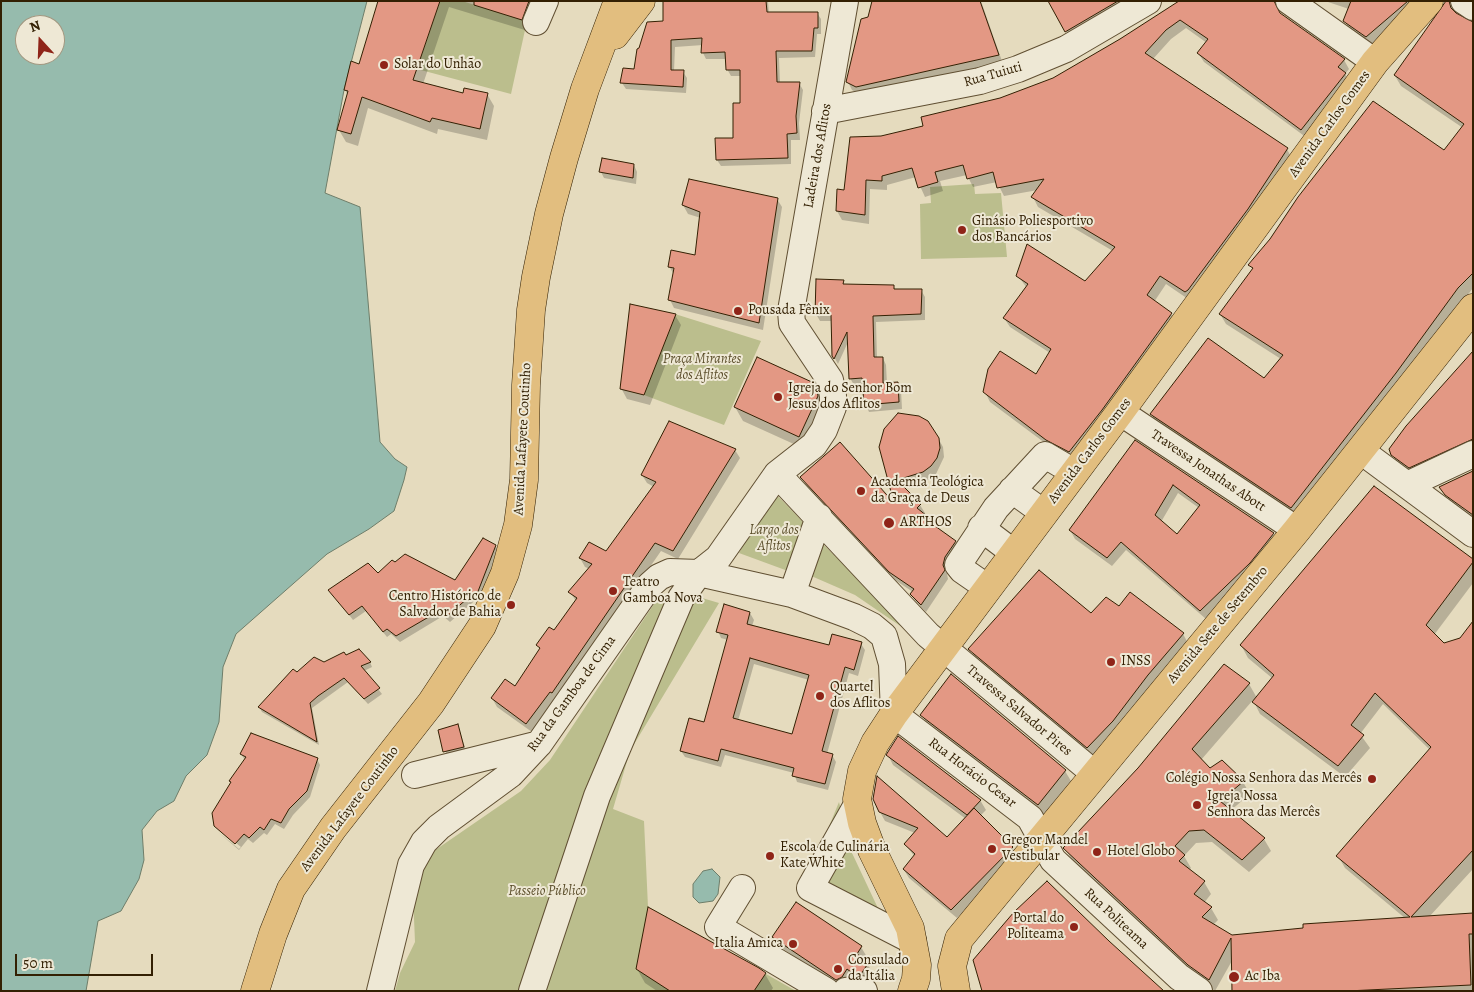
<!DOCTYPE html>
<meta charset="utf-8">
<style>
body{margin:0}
#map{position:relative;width:1474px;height:992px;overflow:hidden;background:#e5dbbe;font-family:Alegreya,serif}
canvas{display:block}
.frame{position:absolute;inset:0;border:2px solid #332003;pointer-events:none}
.north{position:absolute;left:15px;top:15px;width:50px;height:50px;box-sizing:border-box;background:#eee8d5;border:1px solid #a39881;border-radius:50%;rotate:340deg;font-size:14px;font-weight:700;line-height:20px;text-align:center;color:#332003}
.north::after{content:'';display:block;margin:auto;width:18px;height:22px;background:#8f2418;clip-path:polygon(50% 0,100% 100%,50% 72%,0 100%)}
.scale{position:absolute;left:15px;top:954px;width:138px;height:22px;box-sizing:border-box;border:2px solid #332003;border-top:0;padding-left:6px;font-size:15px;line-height:18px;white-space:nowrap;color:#332003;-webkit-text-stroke:4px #eee8d5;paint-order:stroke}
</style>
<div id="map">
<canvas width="1474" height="992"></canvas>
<div class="frame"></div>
<div class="north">N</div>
<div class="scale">50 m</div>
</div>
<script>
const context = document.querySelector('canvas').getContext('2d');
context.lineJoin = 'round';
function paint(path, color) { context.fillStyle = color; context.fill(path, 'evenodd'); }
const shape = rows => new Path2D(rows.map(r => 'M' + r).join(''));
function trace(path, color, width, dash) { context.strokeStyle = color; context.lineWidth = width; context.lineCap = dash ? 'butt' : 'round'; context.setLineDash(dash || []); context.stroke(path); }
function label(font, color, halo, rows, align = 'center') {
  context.font = font + ' Alegreya,serif'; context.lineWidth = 4; context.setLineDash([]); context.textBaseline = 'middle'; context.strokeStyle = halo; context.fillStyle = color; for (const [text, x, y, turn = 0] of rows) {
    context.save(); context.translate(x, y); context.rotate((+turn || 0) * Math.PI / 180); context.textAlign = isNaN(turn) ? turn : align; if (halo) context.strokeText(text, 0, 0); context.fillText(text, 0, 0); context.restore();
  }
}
paint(shape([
 [440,1,462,1,527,21,511,94,417,69],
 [974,184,975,194,1001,193,1007,257,921,259,920,204,931,203,930,187],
 [675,314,761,341,724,425,644,395],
 [772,490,806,525,788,571,739,553],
 [821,542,915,636,855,595,809,575],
 [675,590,719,603,630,751,613,809,644,821,648,907,796,991,395,991,400,973,415,942,413,894,431,853,521,791,550,760,658,598],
 [839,802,852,853,892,938,805,885]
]), '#bbbe8d');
const water = shape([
 [1,1,367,1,344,90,325,193,360,207,380,442,395,459,407,467,404,480,394,511,369,529,327,554,236,634,223,667,219,722,207,755,186,776,174,801,157,811,142,830,144,860,139,879,121,911,98,921,86,991,1,991,1,1],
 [25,25,55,25,55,55,25,55,25,25],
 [712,869,720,877,718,894,713,901,699,903,693,897,693,884,703,871,712,869]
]);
paint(water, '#96bbad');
trace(water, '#6e7d69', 1);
paint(shape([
 [379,1,540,1,528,31,449,7,423,84,464,95,487,94,494,106,487,140,438,129,437,134,368,108,358,146,346,142,339,130,348,95,345,90,360,66],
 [685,1,768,1,769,14,817,13,821,19,821,34,817,34,815,57,779,58,780,83,799,83,803,90,799,123,800,140,791,140,791,164,721,166,717,160,734,139,741,104,741,76,731,76,727,69,727,59,706,59,703,53,703,45,675,47,674,71,683,72,687,78,686,93,626,89,622,83,635,70,665,22],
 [874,1,981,1,1003,64,861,95,852,90,848,82],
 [1050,1,1136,1,1071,40],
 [1183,1,1279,14,1344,60,1349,69,1345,74,1350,83,1307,138,1204,62,1198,53,1207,43,1186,28,1171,39,1153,59,1287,149,1292,159,1191,301,1166,284,1154,302,1171,314,1176,323,1074,460,1053,449,990,402,985,392,1036,376,1050,353,1010,327,1004,318,1027,288,1018,276,1086,283,1113,251,1038,207,1033,197,1038,190,1004,196,997,182,973,187,967,175,940,181,943,191,925,197,916,177,887,185,887,190,870,189,869,224,842,220,837,211,845,191,881,137,925,127,1054,79],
 [1325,1,1419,1,1373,47,1351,32,1345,21,1349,9],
 [1448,3,1454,12,1473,23,1473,288,1297,517,1157,424,1151,414,1265,380,1281,359,1226,324,1220,314,1253,270,1250,265,1444,152,1463,128,1401,86,1395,76],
 [634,165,637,172,636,184,604,178,601,172],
 [777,199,782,207,763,330,674,308,670,300,674,275,669,266,696,257,701,218,688,214,683,205],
 [843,282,845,285,893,286,896,291,921,290,925,297,925,320,876,322,877,358,883,358,886,365,887,384,897,383,901,390,902,409,869,412,866,405,864,384,854,385,850,378,848,342,838,364,833,355,832,321,820,321,816,314],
 [675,315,681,325,650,405,627,399,621,388],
 [1473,353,1473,453,1416,479,1400,467,1392,454],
 [813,384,823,401,807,450,743,421,735,407],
 [938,438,943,447,944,457,936,474,928,480,903,488,920,505,925,513,923,515,939,531,955,542,960,550,949,566,947,574,948,579,926,612,916,602,911,594,913,592,895,580,806,485,802,477,896,508,880,447],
 [1136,442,1273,534,1278,543,1206,619,1126,550,1112,566,1075,539,1070,530],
 [1178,493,1199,508,1178,535,1161,522],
 [735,450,740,458,678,559,661,551,557,701,532,732,497,707,492,698,516,688,540,649,538,645,554,632,576,601,570,592,590,569,585,567,580,558,607,553,654,487,647,483,642,475],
 [1473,471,1473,521,1448,499,1441,487],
 [496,546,499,552,481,599,479,597,450,622,443,616,400,642,391,634,387,637,366,611,353,620,330,590,378,574,455,582],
 [1473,560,1473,583,1434,635,1444,644,1461,639,1473,623,1473,869,1429,917,1473,914,1473,991,1234,991,1233,959,1215,991,1197,977,1072,860,1065,848,1139,769,1224,666,1249,684,1257,698,1272,678,1248,658,1241,645],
 [1253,700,1260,714,1345,777,1370,748,1360,734,1383,704,1430,750,1338,856,1345,868,1406,919,1232,936,1213,925,1218,920,1211,908,1204,903,1211,894,1204,882,1189,870,1191,868,1184,856,1196,843,1212,842,1249,872,1271,851,1264,839,1230,811,1250,794,1243,782,1222,761,1210,770,1201,760],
 [1119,608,1183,634,1189,645,1094,758,976,660,970,649],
 [750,613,754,620,752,626,830,647,861,644,865,650,858,676,849,673,827,754,832,755,836,762,828,790,797,782,794,773,725,755,721,767,685,757,681,751,705,724,728,640,721,638,718,631],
 [754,664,809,680,793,736,738,721],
 [346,656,370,662,372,667,364,671,382,694,368,704,348,682,312,708,319,745,262,712,259,707,297,674],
 [922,715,1065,771,1071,781,1044,815,928,726],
 [458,725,467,754,448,759,439,731],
 [241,754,317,759,320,765,310,797,293,815,284,829,275,824,267,835,264,833,253,843,248,839,239,850,218,832,239,849,241,847,215,826,245,760],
 [888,755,980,800,986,810,980,816,1012,847,1017,856,957,918,909,878,904,870,915,857,905,844,915,833,885,821,880,812,947,838,966,819,893,765],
 [649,909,765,974,773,988,771,991,657,991,645,983,637,969],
 [774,937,861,947,867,957,865,961,874,974,866,984,843,989,780,947]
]), '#0003');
const building = shape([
 [378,1,440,1,413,80,463,93,464,88,488,93,480,129,432,118,430,122,362,97,351,134,337,130,348,91,344,90,351,61,359,64,378,1],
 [474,1,529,1,522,20,474,5,474,1],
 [663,1,766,1,767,12,818,12,818,28,814,28,812,51,776,51,777,82,800,82,796,116,797,133,787,134,788,158,716,160,715,138,733,138,733,103,740,103,740,70,726,70,725,52,701,53,702,38,671,40,671,70,684,70,683,87,620,83,623,68,634,69,637,49,639,48,647,22,663,21,663,1],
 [872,1,980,1,999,55,856,87,846,82,861,19,868,17,872,1],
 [1048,1,1118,1,1065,32,1048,1],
 [1179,1,1274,1,1280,13,1345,59,1338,67,1346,73,1301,130,1197,53,1208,39,1180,20,1166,30,1145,53,1288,148,1248,209,1188,290,1185,292,1160,276,1147,295,1172,313,1102,410,1069,452,1046,440,983,392,988,369,1000,351,1036,374,1051,349,1003,318,1028,284,1016,276,1027,244,1085,281,1115,247,1031,197,1044,179,997,188,993,172,967,179,963,165,935,172,938,182,918,188,912,168,882,176,882,181,866,180,865,215,836,211,837,189,844,190,850,137,881,136,923,126,921,117,1000,98,1053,78,1120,39,1179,1],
 [1351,1,1408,1,1366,37,1343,21,1351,1],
 [1446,1,1449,1,1451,8,1456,13,1473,22,1473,273,1458,288,1396,373,1291,508,1150,414,1208,338,1264,378,1283,355,1219,314,1253,268,1248,265,1270,239,1298,197,1373,101,1444,150,1464,124,1394,75,1446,1],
 [602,158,634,164,633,178,599,172,602,158],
 [689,179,778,198,759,323,668,300,674,268,668,267,671,250,695,255,700,212,682,205,689,179],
 [816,279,844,280,843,284,894,285,894,289,922,289,921,314,873,316,874,357,883,357,883,383,898,382,899,402,864,405,862,378,849,379,847,332,834,359,832,356,831,315,815,315,816,279],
 [630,304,676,314,644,395,620,389,630,304],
 [1473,351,1473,439,1409,468,1391,455,1389,449,1406,426,1473,351],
 [757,357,814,383,816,386,818,396,799,437,734,407,757,357],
 [898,413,919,416,928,421,939,438,940,448,937,458,931,466,923,472,897,480,921,504,917,508,937,524,935,526,956,541,945,557,943,565,945,570,921,605,910,594,914,589,889,572,800,477,840,442,894,503,879,447,884,429,898,413],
 [669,421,736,449,673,551,655,543,552,693,550,692,526,724,491,698,505,679,515,686,540,648,536,645,549,627,554,630,577,598,568,592,592,564,579,558,589,542,606,551,656,482,641,475,669,421],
 [1135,440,1274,533,1250,563,1200,611,1121,542,1107,558,1069,530,1135,440],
 [1173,485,1200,505,1177,534,1155,515,1173,485],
 [1473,471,1473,515,1445,495,1439,487,1473,471],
 [1374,486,1473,559,1473,562,1426,625,1444,643,1460,638,1473,621,1473,850,1411,917,1473,913,1473,934,1469,934,1471,985,1347,991,1232,991,1231,938,1209,980,1188,965,1063,848,1138,768,1224,664,1250,683,1192,749,1210,768,1222,760,1244,781,1220,801,1265,838,1242,860,1204,830,1189,831,1175,846,1185,855,1179,861,1205,881,1194,894,1212,907,1202,917,1232,935,1303,928,1303,924,1410,917,1336,856,1431,747,1375,693,1351,725,1364,735,1338,766,1252,702,1274,675,1240,645,1374,486],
 [483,538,496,545,477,594,475,592,446,617,439,611,396,636,387,629,383,632,362,606,349,615,328,590,368,563,378,573,392,560,395,562,405,554,455,580,483,538],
 [1039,570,1091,613,1106,597,1119,606,1130,592,1184,633,1148,675,1113,721,1087,748,968,649,1039,570],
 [724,604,750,612,747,624,829,645,832,634,862,642,854,670,845,667,822,751,833,754,825,784,792,776,794,768,721,749,718,761,680,751,689,718,704,722,728,635,716,632,724,604],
 [750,658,809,675,792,734,733,718,750,658],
 [359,649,371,662,361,666,380,688,364,699,344,678,318,696,310,703,317,742,258,707,293,669,297,672,314,657,324,662,344,652,346,655,359,649],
 [951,674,1066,770,1038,805,920,715,951,674],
 [458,724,464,747,443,752,438,730,458,724],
 [251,733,318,758,307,791,289,809,281,823,271,819,264,830,260,827,249,838,244,834,235,844,214,826,212,813,231,782,229,781,246,757,240,754,251,733],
 [898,736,981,800,967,815,886,755,898,736],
 [877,776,947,837,974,808,1013,847,951,910,903,869,915,854,904,844,918,828,879,812,873,799,877,776],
 [1047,881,1109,941,1164,991,982,991,973,960,1014,912,1047,881],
 [796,902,862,946,857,954,869,962,861,974,855,975,847,969,842,977,836,980,772,937,796,902],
 [648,907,759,968,766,973,754,991,670,991,636,969,648,907]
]);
paint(building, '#e39884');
trace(building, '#332003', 1);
const minor = shape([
 [845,1,791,311,792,323,830,380,833,396,833,407,824,430,814,445,777,474,718,558,699,573,792,594,854,617,872,626,884,636,892,664,894,714,1030,818,1053,860,1179,977,1199,991],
 [1289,1,1375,62],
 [1464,1,1473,7],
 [536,22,545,1],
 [825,111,980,81,1018,69,1066,49,1148,1],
 [1120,412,1297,530],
 [1361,451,1473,534],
 [777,474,928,635,1095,774],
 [1407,485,1473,454],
 [1012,490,1044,513],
 [981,528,1014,553],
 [988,588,962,570,958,565,996,508,1045,455,1074,472],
 [792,594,819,517],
 [415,775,539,744],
 [858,803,810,888,913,941],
 [742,888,718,927,826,991],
 [380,991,411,865,424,842,439,827,511,774,539,744,650,585,659,577,670,572,699,573,681,598,597,796,532,991],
 [846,991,861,989,864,991]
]);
const major = shape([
 [615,35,641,1],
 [255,991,273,934,291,889,333,828,431,703,482,626,505,573,518,525,524,480,526,385,531,310,536,277,549,214,564,158,585,89,618,1],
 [912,991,916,979,917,965,910,928,872,850,862,823,857,799,862,771,875,743,894,714,1120,412,1375,62,1429,1],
 [956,991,952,966,959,939,1297,530,1473,308]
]);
trace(minor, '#604f32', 28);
trace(major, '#332003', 29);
trace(minor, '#eee8d5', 26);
trace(major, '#e2be7f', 28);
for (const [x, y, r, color] of [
 [384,65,5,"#8f2418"],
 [962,230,5,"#8f2418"],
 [738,311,5,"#8f2418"],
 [778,397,5,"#8f2418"],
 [861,491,5,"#8f2418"],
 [889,523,6,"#8f2418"],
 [613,591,5,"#8f2418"],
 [511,605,5,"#8f2418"],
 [1111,662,5,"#8f2418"],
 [820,696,5,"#8f2418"],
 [1372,779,5,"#8f2418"],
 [1197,805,5,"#8f2418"],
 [992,849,5,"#8f2418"],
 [1097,852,5,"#8f2418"],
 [770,856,5,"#8f2418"],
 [1074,927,5,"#8f2418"],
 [793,944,5,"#8f2418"],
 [838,969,5,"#8f2418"],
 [1234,977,6,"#8f2418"]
]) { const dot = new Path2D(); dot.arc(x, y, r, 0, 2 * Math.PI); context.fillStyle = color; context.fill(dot); trace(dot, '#eee8d5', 2); }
label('14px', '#332003', '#eee8d5', [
 ["Solar do Unhão",394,65],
 ["Ginásio Poliesportivo",972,222],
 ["dos Bancários",972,238],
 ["Pousada Fênix",748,311],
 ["Igreja do Senhor Bom",788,389],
 ["Jesus dos Aflitos",788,405],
 ["Academia Teológica",871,483],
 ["da Graça de Deus",871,499],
 ["ARTHOS",900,523],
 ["Teatro",623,583],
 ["Gamboa Nova",623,599],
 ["Centro Histórico de",501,597,"right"],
 ["Salvador de Bahia",501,613,"right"],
 ["INSS",1121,662],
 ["Quartel",830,688],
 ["dos Aflitos",830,704],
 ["Colégio Nossa Senhora das Mercês",1362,779,"right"],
 ["Igreja Nossa",1207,797],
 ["Senhora das Mercês",1207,813],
 ["Gregor Mandel",1002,841],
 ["Vestibular",1002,857],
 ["Escola de Culinária",780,848],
 ["Kate White",780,864],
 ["Hotel Globo",1107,852],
 ["Portal do",1064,919,"right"],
 ["Politeama",1064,935,"right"],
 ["Italia Amica",783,944,"right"],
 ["Consulado",848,961],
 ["da Itália",848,977],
 ["Ac Iba",1245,977]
], 'left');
label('14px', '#332003', '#eee8d5', [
 ["Rua Tuiuti",993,75,-16],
 ["Avenida Carlos Gomes",1330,124,-54],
 ["Ladeira dos Aflitos",818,156,-80],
 ["Avenida Lafayete Coutinho",523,439,-87],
 ["Avenida Carlos Gomes",1090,451,-53],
 ["Travessa Jonathas Abott",1208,471,34],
 ["Avenida Sete de Setembro",1218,625,-50],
 ["Rua da Gamboa de Cima",572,694,-54],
 ["Travessa Salvador Pires",1019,711,40],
 ["Rua Horácio Cesar",972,773,37],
 ["Avenida Lafayete Coutinho",350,809,-53],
 ["Rua Politeama",1116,919,43]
]);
label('italic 14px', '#5c4f2c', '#eee8d5', [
 ["Praça Mirantes",702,360],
 ["dos Aflitos",702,376],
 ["Largo dos",774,531],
 ["Aflitos",774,547],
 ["Passeio Público",547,892]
]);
</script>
